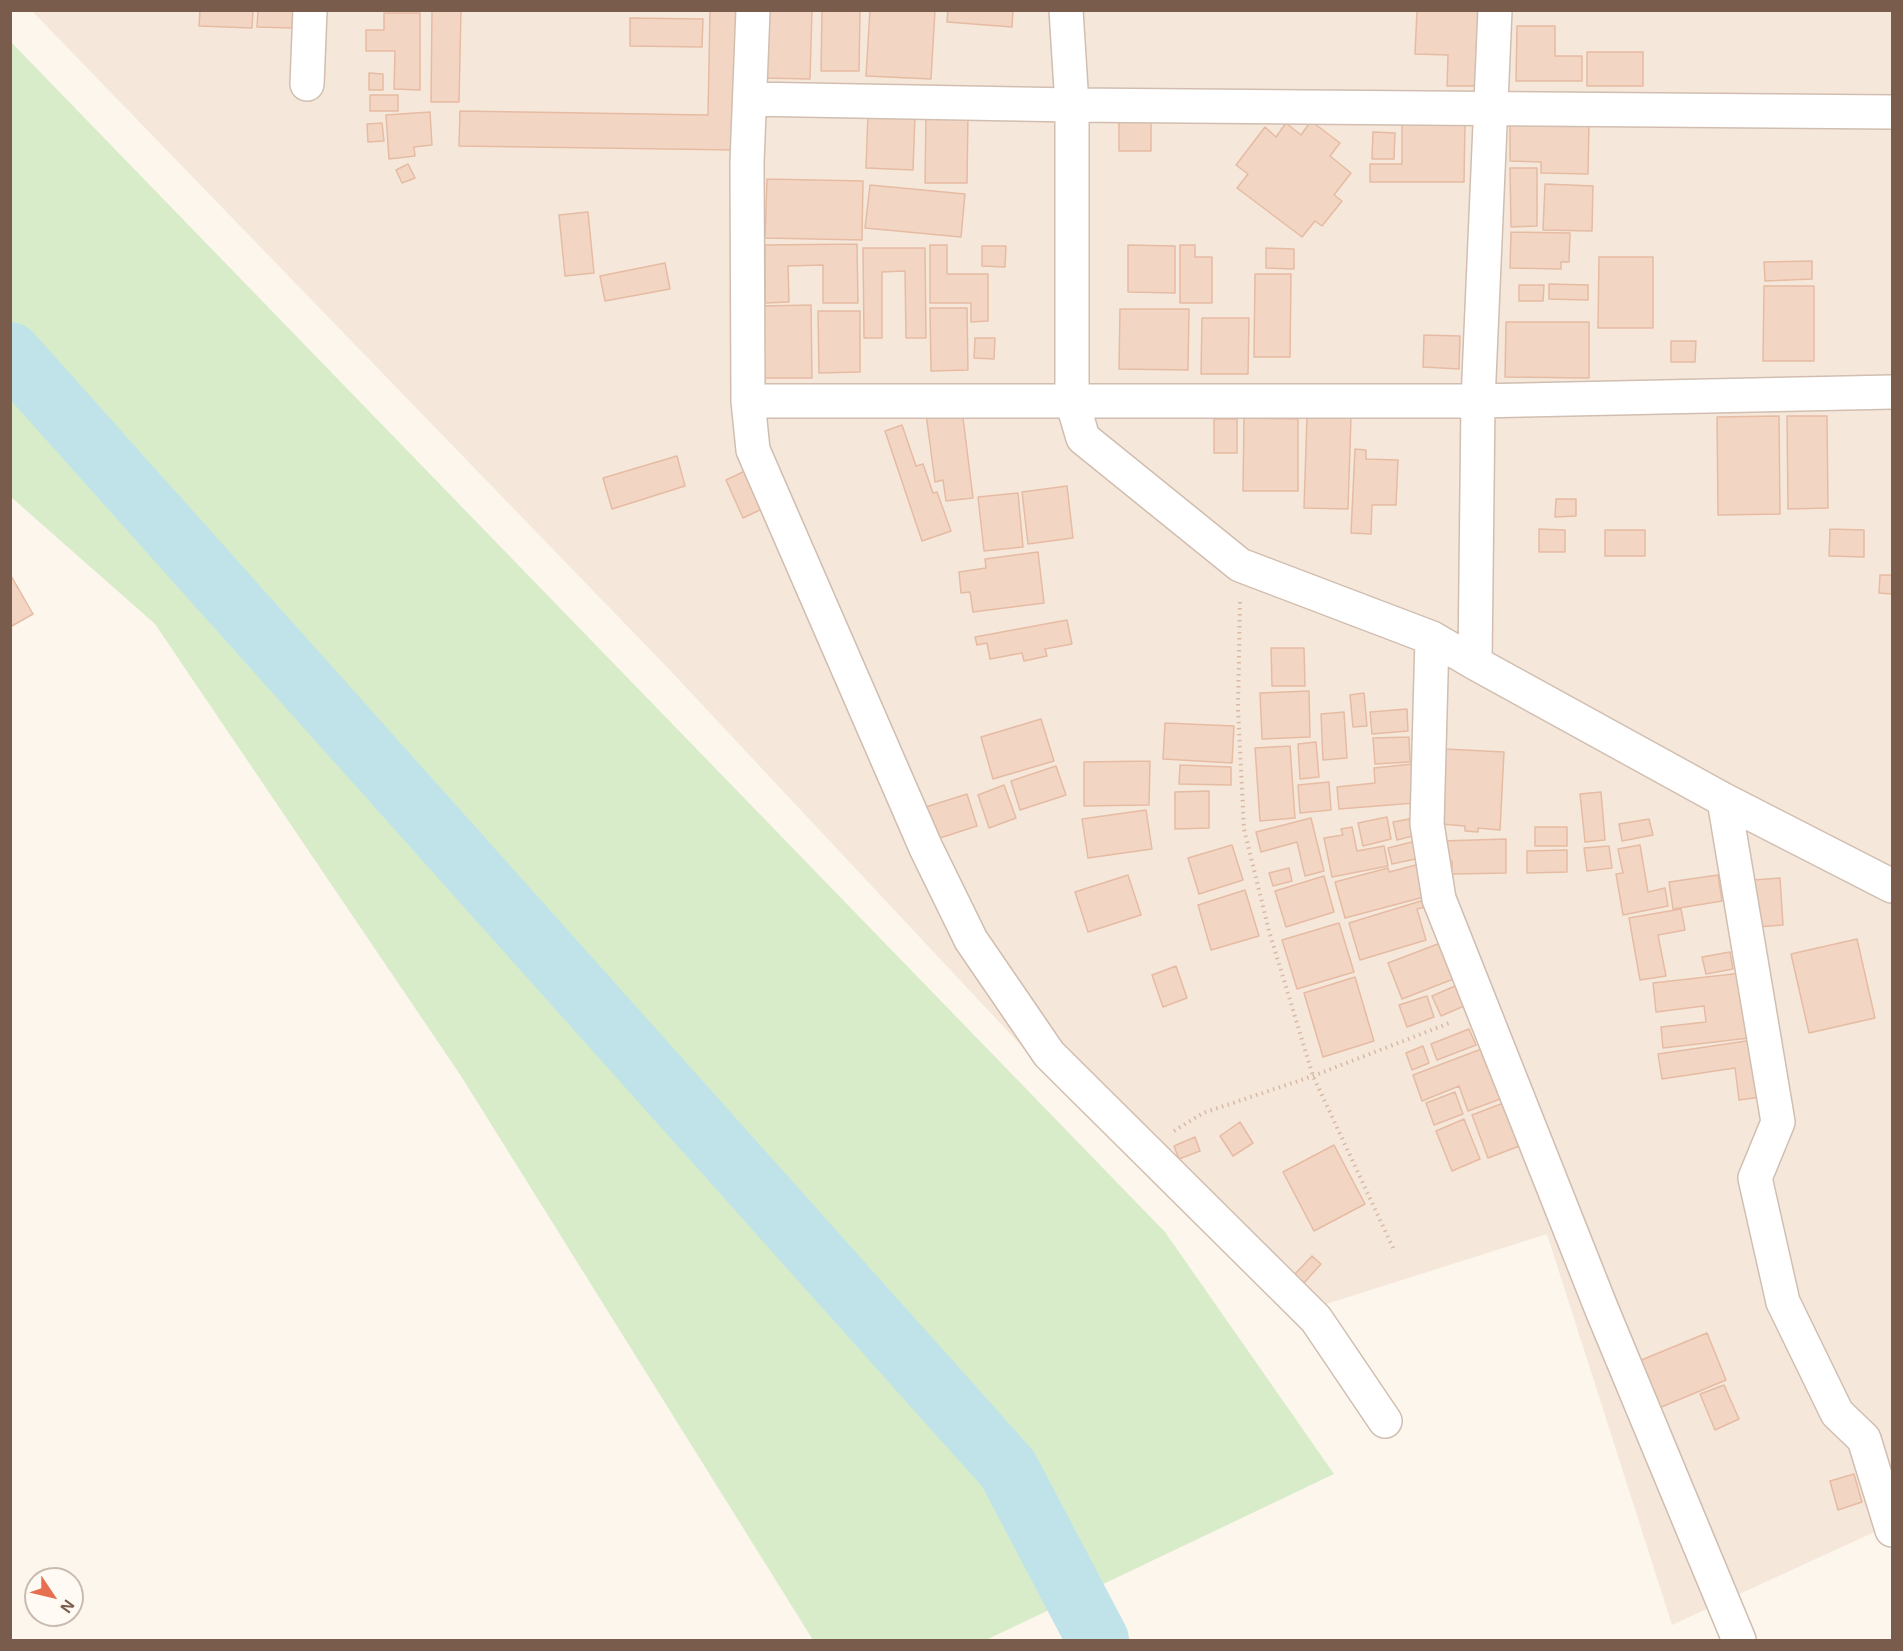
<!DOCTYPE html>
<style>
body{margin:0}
#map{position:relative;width:1903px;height:1651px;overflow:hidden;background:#fdf6ec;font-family:Helvetica,sans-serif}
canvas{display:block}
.frame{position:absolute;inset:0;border:12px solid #7a5c4d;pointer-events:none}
.north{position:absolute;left:24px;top:1567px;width:60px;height:60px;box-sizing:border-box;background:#fffaf3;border:2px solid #cabbb1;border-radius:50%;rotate:125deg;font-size:16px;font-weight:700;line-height:24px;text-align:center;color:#7a5c4d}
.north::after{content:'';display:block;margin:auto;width:21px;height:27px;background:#e76f51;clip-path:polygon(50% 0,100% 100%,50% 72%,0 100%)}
</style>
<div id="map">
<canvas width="1903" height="1651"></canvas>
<div class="frame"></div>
<div class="north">N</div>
</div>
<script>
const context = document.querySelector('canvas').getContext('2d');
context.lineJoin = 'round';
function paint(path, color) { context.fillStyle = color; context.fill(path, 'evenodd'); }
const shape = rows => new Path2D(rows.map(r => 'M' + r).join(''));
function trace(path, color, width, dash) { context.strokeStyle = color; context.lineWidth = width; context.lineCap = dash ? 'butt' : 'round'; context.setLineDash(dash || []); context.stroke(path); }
paint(shape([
 [32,11,1892,11,1892,1524,1672,1625,1547,1234,1317,1307,1044,1070,665,665]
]), '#f5e8da');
paint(shape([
 [11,42,1165,1232,1334,1474,986,1640,813,1640,461,1076,155,624,11,497]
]), '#d8ecc9');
trace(shape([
 [10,353,1008,1469,1098,1640]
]), '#bfe3e8', 62);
const building = shape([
 [200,10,253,10,252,28,199,26,200,10],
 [258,10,293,10,292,28,257,27,258,10],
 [432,10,461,10,459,102,431,102,432,10],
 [710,10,738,10,736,150,459,146,460,111,708,115,710,10],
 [763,10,812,10,810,79,762,78,763,10],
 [822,10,860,10,859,71,821,71,822,10],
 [870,10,935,10,931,79,866,76,870,10],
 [948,10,1013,10,1012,27,947,22,948,10],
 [1417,10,1482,10,1479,86,1447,86,1448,55,1415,54,1417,10],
 [384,13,420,13,420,90,394,89,395,51,366,51,366,30,384,30,384,13],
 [630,18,703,19,702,47,630,46,630,18],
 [1517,26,1555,26,1555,56,1582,56,1582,81,1516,81,1517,26],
 [1587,52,1643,52,1643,86,1587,86,1587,52],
 [369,73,383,74,383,90,369,90,369,73],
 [370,95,398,95,398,111,370,111,370,95],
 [430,112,432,145,414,147,415,156,389,159,386,115,430,112],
 [868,113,915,115,913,170,866,168,868,113],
 [926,113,968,113,967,183,925,183,926,113],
 [1510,120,1589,122,1588,174,1541,173,1541,162,1510,161,1510,120],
 [1119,121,1151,121,1151,151,1119,151,1119,121],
 [1311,121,1340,143,1330,156,1351,173,1334,195,1342,201,1322,226,1315,221,1302,237,1237,188,1248,174,1236,165,1265,127,1276,137,1286,123,1301,135,1311,121],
 [382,123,384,141,368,142,367,124,382,123],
 [1402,124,1465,124,1464,182,1370,182,1370,164,1402,164,1402,124],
 [1373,132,1395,133,1394,159,1372,159,1373,132],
 [408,164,415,178,402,183,396,170,408,164],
 [1510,168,1537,168,1537,226,1511,227,1510,168],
 [767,179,863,181,862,240,765,238,767,179],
 [1545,184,1593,186,1592,231,1543,230,1545,184],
 [870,185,965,194,961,237,865,228,870,185],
 [588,212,594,273,565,276,559,215,588,212],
 [1511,232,1570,233,1569,262,1561,262,1561,269,1510,268,1511,232],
 [857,244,858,303,823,303,823,265,788,266,789,302,765,303,765,245,857,244],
 [930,245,947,245,947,274,988,274,988,321,971,322,971,303,930,303,930,245],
 [1128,245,1175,246,1175,293,1128,292,1128,245],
 [1180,245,1195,245,1195,257,1212,257,1212,303,1180,303,1180,245],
 [982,246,1006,246,1005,267,982,266,982,246],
 [863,248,925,248,926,338,906,338,905,271,882,272,882,338,864,338,863,248],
 [1266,248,1294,249,1294,269,1266,268,1266,248],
 [1599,257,1653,257,1653,328,1598,328,1599,257],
 [1812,261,1812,279,1765,281,1764,262,1812,261],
 [665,263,670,289,605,301,600,276,665,263],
 [1255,274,1291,274,1290,357,1254,357,1255,274],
 [1549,284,1588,285,1588,300,1549,299,1549,284],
 [1519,285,1544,285,1543,301,1519,301,1519,285],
 [1764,286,1814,286,1814,361,1763,361,1764,286],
 [811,305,812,378,764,378,764,306,811,305],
 [930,308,967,308,968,370,931,371,930,308],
 [1120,309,1189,309,1188,370,1119,369,1120,309],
 [818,311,860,311,860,372,819,373,818,311],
 [1202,318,1249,318,1248,374,1201,374,1202,318],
 [1506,322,1589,322,1589,378,1505,377,1506,322],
 [1424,335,1460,336,1459,369,1423,367,1424,335],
 [975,338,995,338,994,359,974,358,975,338],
 [1671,341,1696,341,1695,362,1671,362,1671,341],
 [962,410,973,498,946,501,943,480,935,482,926,414,962,410],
 [1307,416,1351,417,1348,509,1304,508,1307,416],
 [1779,416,1780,514,1718,515,1717,417,1779,416],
 [1787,416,1827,416,1828,508,1788,509,1787,416],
 [1244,418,1298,419,1298,491,1243,491,1244,418],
 [1214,419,1237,419,1237,453,1214,453,1214,419],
 [902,425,916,466,923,464,933,493,937,492,951,531,922,541,885,431,902,425],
 [1355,449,1366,450,1366,459,1398,460,1396,505,1372,505,1371,534,1351,533,1355,449],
 [677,456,685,486,612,509,603,478,677,456],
 [745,471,762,509,743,518,726,480,745,471],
 [1067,486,1073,538,1028,544,1022,492,1067,486],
 [1018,493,1023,547,984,551,978,497,1018,493],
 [1556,499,1576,499,1576,516,1555,517,1556,499],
 [1539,529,1565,530,1565,552,1539,552,1539,529],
 [1830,529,1864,530,1864,557,1829,556,1830,529],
 [1605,530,1645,530,1645,556,1605,556,1605,530],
 [1038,552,1044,603,973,612,970,592,961,593,959,572,986,568,985,559,1038,552],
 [10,574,33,614,10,627,10,574],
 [1880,575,1892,575,1892,594,1879,593,1880,575],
 [1067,620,1072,644,1045,649,1047,656,1024,661,1022,653,990,659,987,643,977,645,975,637,1067,620],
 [1271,648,1304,648,1305,686,1272,686,1271,648],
 [1309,691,1310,737,1262,739,1260,693,1309,691],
 [1364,693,1367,726,1353,727,1350,695,1364,693],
 [1407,709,1408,731,1372,734,1370,712,1407,709],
 [1344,712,1347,758,1323,760,1321,714,1344,712],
 [1041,719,1054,761,993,779,981,737,1041,719],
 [1165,723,1234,726,1232,763,1163,759,1165,723],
 [1409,737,1410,762,1375,764,1373,738,1409,737],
 [1316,742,1319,777,1300,779,1298,744,1316,742],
 [1290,746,1295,818,1260,821,1255,748,1290,746],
 [1445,749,1504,752,1500,830,1478,828,1478,832,1465,831,1465,826,1441,824,1445,749],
 [1150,761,1149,805,1084,806,1084,762,1150,761],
 [1413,764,1415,803,1339,809,1337,787,1375,783,1374,768,1413,764],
 [1180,765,1231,767,1231,785,1179,784,1180,765],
 [1056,766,1066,795,1020,810,1011,781,1056,766],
 [1329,782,1331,810,1300,813,1298,785,1329,782],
 [1004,785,1016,818,989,828,978,795,1004,785],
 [1209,791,1209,828,1175,829,1175,792,1209,791],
 [1601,792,1605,840,1585,842,1580,794,1601,792],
 [967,794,977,826,937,839,926,807,967,794],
 [1146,810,1152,849,1088,858,1082,819,1146,810],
 [1387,817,1391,839,1363,846,1358,823,1387,817],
 [1311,818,1324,871,1305,876,1297,842,1261,852,1256,832,1311,818],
 [1409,819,1413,836,1397,840,1393,822,1409,819],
 [1649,819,1653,835,1622,841,1619,824,1649,819],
 [1352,827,1357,851,1384,846,1388,866,1332,877,1324,838,1343,835,1341,829,1352,827],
 [1535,827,1567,827,1567,846,1535,846,1535,827],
 [1506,839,1506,873,1452,874,1452,861,1441,861,1441,841,1506,839],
 [1416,841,1420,858,1392,864,1388,848,1416,841],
 [1232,845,1243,880,1199,894,1188,858,1232,845],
 [1640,845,1648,892,1665,888,1668,906,1623,915,1616,874,1623,873,1618,849,1640,845],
 [1609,846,1612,868,1587,871,1584,848,1609,846],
 [1567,850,1567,872,1527,873,1527,851,1567,850],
 [1416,865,1424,897,1345,918,1335,882,1388,868,1389,872,1416,865],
 [1289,868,1292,881,1273,886,1269,873,1289,868],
 [1128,875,1141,915,1088,932,1075,892,1128,875],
 [1718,875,1722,901,1673,909,1669,882,1718,875],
 [1324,876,1334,912,1286,927,1275,891,1324,876],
 [1780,878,1783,925,1757,927,1754,880,1780,878],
 [1245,890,1259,936,1211,950,1198,905,1245,890],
 [1424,900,1426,907,1417,909,1426,940,1360,960,1349,923,1424,900],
 [1681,909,1685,930,1658,935,1666,976,1640,980,1629,918,1681,909],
 [1339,923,1354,972,1297,989,1282,940,1339,923],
 [1857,939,1875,1018,1809,1033,1791,954,1857,939],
 [1443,942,1456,978,1402,999,1388,963,1443,942],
 [1730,952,1733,969,1706,974,1702,957,1730,952],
 [1176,966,1187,998,1163,1007,1152,975,1176,966],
 [1742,973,1749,1038,1663,1048,1661,1027,1706,1022,1704,1006,1656,1012,1653,983,1742,973],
 [1355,977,1374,1041,1323,1057,1304,993,1355,977],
 [1462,983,1471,1003,1441,1016,1432,996,1462,983],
 [1427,996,1434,1017,1407,1027,1399,1005,1427,996],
 [1469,1029,1476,1045,1437,1060,1431,1044,1469,1029],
 [1753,1040,1761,1097,1739,1100,1735,1068,1662,1079,1658,1054,1753,1040],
 [1423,1046,1429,1063,1412,1070,1406,1053,1423,1046],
 [1484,1048,1503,1098,1468,1111,1459,1086,1422,1101,1413,1075,1484,1048],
 [1455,1092,1463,1114,1434,1125,1426,1103,1455,1092],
 [1514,1099,1530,1142,1488,1158,1472,1115,1514,1099],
 [1464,1119,1480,1159,1452,1171,1436,1131,1464,1119],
 [1240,1122,1253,1143,1233,1156,1220,1136,1240,1122],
 [1195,1137,1200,1151,1179,1159,1174,1146,1195,1137],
 [1334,1145,1365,1204,1314,1231,1283,1172,1334,1145],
 [1312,1256,1321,1264,1303,1284,1294,1275,1312,1256],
 [1707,1333,1726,1380,1659,1408,1639,1361,1707,1333],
 [1724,1385,1739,1419,1715,1430,1700,1394,1724,1385],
 [1854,1474,1862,1502,1838,1510,1830,1481,1854,1474]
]);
paint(building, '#f3d5c3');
trace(building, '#e6bba3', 1.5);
const minor = shape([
 [753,10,747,163,748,401,753,450,926,848,971,940,1049,1054,1316,1319,1385,1421],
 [1066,10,1072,105,1072,401,1083,438,1240,565,1432,638,1475,663,1724,800,1892,886],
 [307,84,310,10],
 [750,99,1072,105,1892,112],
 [748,401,1478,401,1892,392],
 [1432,638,1427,824,1439,899,1602,1310,1739,1640],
 [1475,663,1478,401,1495,10],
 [1724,800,1778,1122,1755,1178,1783,1302,1837,1413,1864,1439,1892,1530]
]);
trace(minor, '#d1beb0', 36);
trace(shape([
 [1240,602,1238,709,1244,829,1269,931,1313,1076,1395,1252],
 [1174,1131,1203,1113,1313,1076,1452,1022]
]), '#d9b8a5', 4, [1.5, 4.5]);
trace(minor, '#fff', 33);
</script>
